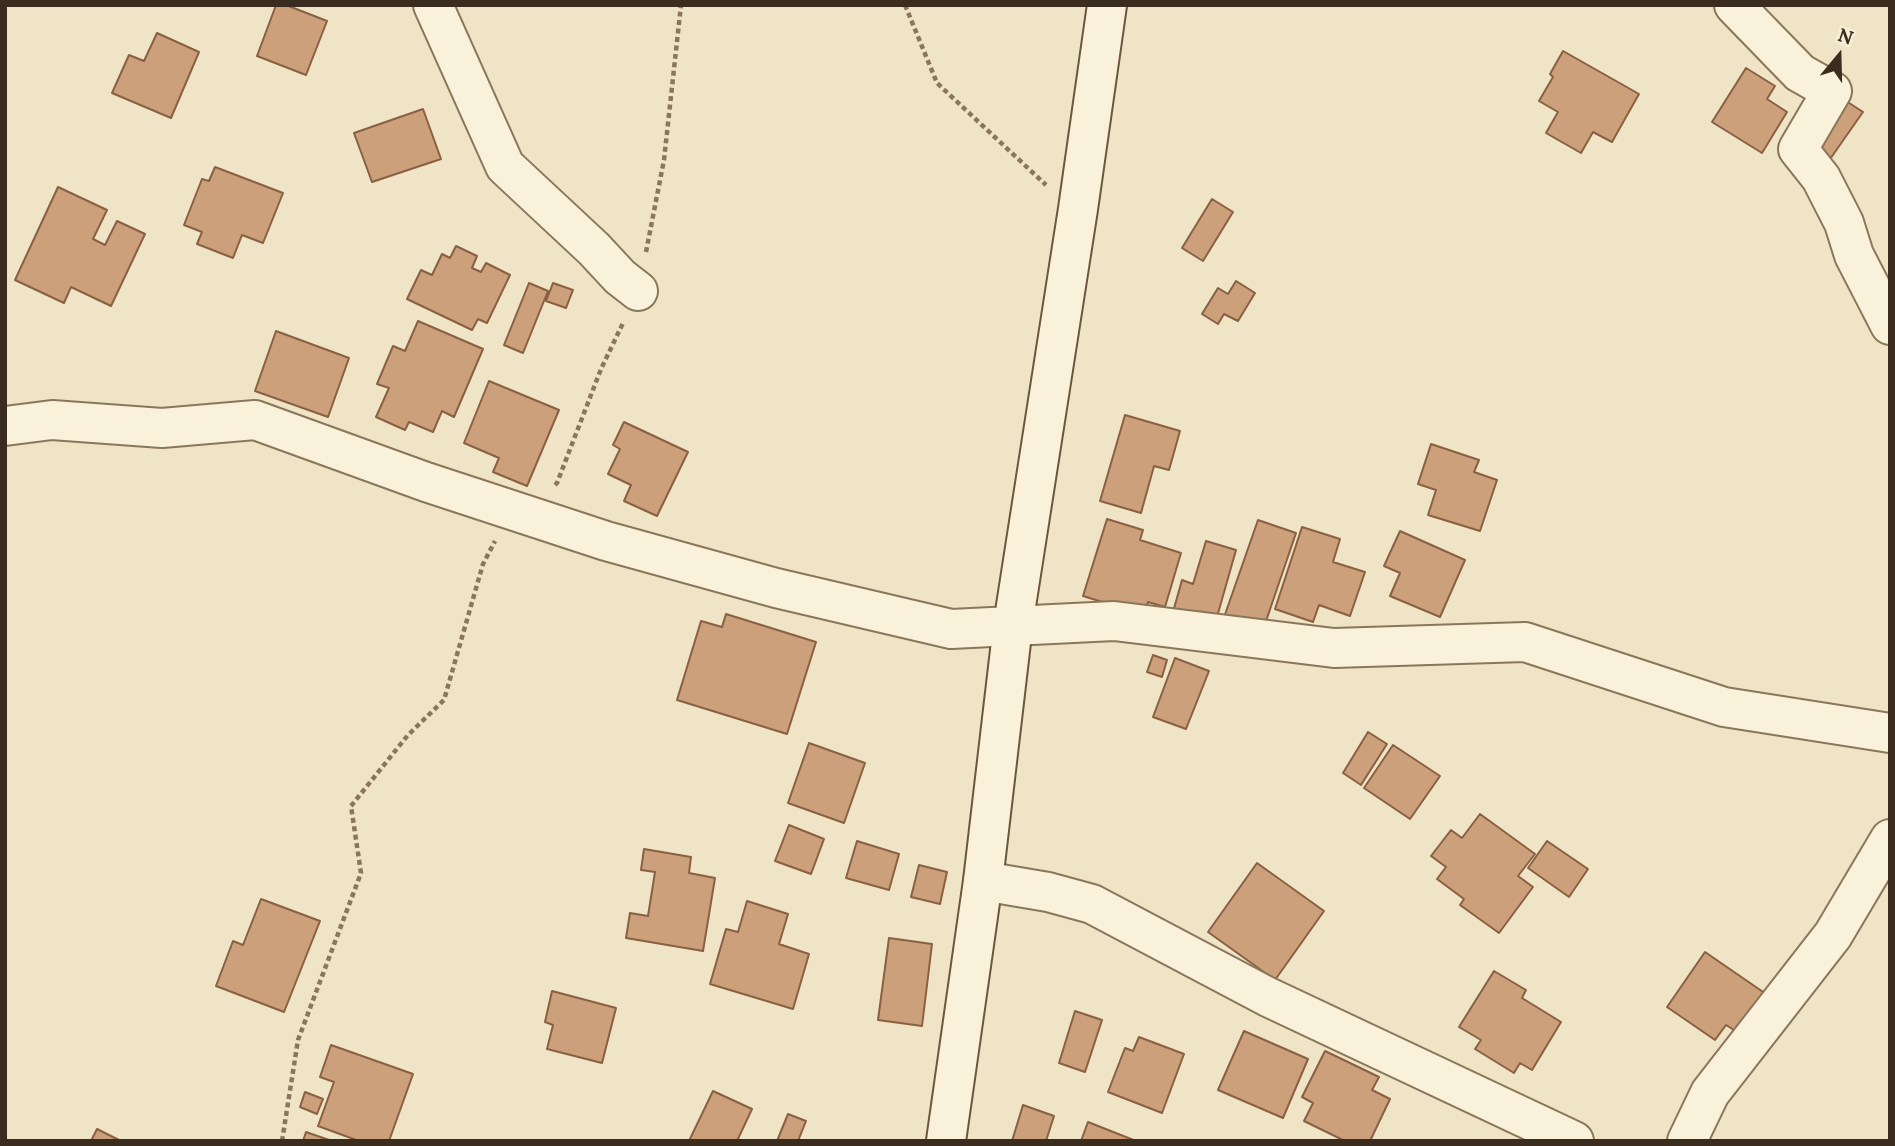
<!DOCTYPE html>
<style>
body{margin:0}
#map{position:relative;width:1895px;height:1146px;overflow:hidden;background:#efe4c6;font-family:Lora,serif}
canvas{display:block}
.frame{position:absolute;inset:0;border:7px solid #3a2d1f;pointer-events:none}
.north{position:absolute;left:1804px;top:21px;width:70px;height:70px;-webkit-text-stroke:5px #f6eed5;paint-order:stroke;rotate:19deg;font-size:19px;font-weight:700;line-height:28px;text-align:center;color:#3a2d1f}
.north::after{content:'';display:block;margin:auto;width:24px;height:32px;background:#3a2d1f;clip-path:polygon(50% 0,100% 100%,50% 72%,0 100%)}
</style>
<div id="map">
<canvas width="1895" height="1146"></canvas>
<div class="frame"></div>
<div class="north">N</div>
</div>
<script>
const context = document.querySelector('canvas').getContext('2d');
context.lineJoin = 'round';
function paint(path, color) { context.fillStyle = color; context.fill(path, 'evenodd'); }
const shape = rows => new Path2D(rows.map(r => 'M' + r).join(''));
function trace(path, color, width, dash) { context.strokeStyle = color; context.lineWidth = width; context.lineCap = dash ? 'butt' : 'round'; context.setLineDash(dash || []); context.stroke(path); }
const building = shape([
 [276,5,286,5,327,21,306,75,257,56,276,5],
 [157,33,199,52,171,118,112,93,129,55,144,61,157,33],
 [1563,51,1639,94,1612,142,1593,132,1581,153,1546,133,1558,112,1539,101,1553,77,1550,74,1563,51],
 [1746,68,1775,86,1767,99,1787,112,1762,153,1712,122,1746,68],
 [1840,97,1863,112,1828,162,1806,147,1840,97],
 [423,109,441,159,372,182,354,133,423,109],
 [215,167,283,193,263,243,242,235,233,258,197,244,202,232,184,225,202,179,209,181,215,167],
 [58,187,107,210,93,239,105,245,117,221,145,234,111,306,71,287,64,303,15,280,58,187],
 [1212,199,1233,212,1203,261,1182,248,1212,199],
 [456,246,477,256,472,268,481,272,486,263,510,275,487,323,478,319,472,330,407,299,421,270,432,275,442,254,450,258,456,246],
 [1236,281,1255,293,1238,321,1224,314,1218,324,1202,314,1218,288,1228,294,1236,281],
 [529,283,548,291,523,353,504,345,529,283],
 [553,283,573,290,566,308,546,301,553,283],
 [418,321,483,349,454,417,442,411,433,432,409,422,405,430,376,417,389,388,377,384,393,346,405,351,418,321],
 [276,331,349,358,328,417,255,391,276,331],
 [489,381,559,410,527,486,493,472,499,458,464,443,489,381],
 [1125,415,1180,431,1169,470,1154,466,1141,513,1100,501,1125,415],
 [624,422,688,452,657,516,624,501,631,485,608,474,620,449,613,445,624,422],
 [1431,444,1479,460,1474,472,1497,480,1480,531,1428,515,1436,490,1418,484,1431,444],
 [1107,519,1143,530,1140,540,1181,553,1165,607,1148,602,1144,615,1083,596,1107,519],
 [1258,520,1296,533,1264,627,1221,626,1258,520],
 [1302,527,1340,539,1333,562,1365,572,1350,616,1319,605,1313,622,1275,609,1302,527],
 [1400,531,1465,560,1440,617,1390,596,1400,573,1384,566,1400,531],
 [1206,541,1236,550,1215,624,1173,612,1182,580,1193,584,1206,541],
 [726,614,816,642,787,734,677,700,701,621,722,627,726,614],
 [1153,655,1167,660,1162,677,1147,672,1153,655],
 [1175,658,1209,671,1186,729,1153,717,1175,658],
 [1368,732,1387,744,1361,785,1343,773,1368,732],
 [809,743,865,763,844,823,788,803,809,743],
 [1393,745,1440,776,1410,819,1364,788,1393,745],
 [1480,814,1535,854,1518,876,1533,887,1499,933,1460,905,1464,899,1437,879,1446,867,1431,856,1451,830,1462,838,1480,814],
 [789,825,824,839,811,874,775,861,789,825],
 [857,841,899,854,889,890,846,878,857,841],
 [1547,841,1588,869,1569,897,1528,868,1547,841],
 [644,849,691,857,689,873,715,878,703,951,626,938,630,913,648,916,655,872,641,870,644,849],
 [1257,863,1324,911,1275,980,1208,932,1257,863],
 [919,865,947,872,940,904,911,897,919,865],
 [261,899,320,921,284,1012,216,986,233,941,243,945,261,899],
 [747,901,788,914,779,944,809,954,793,1009,710,984,726,929,738,932,747,901],
 [889,938,932,944,922,1026,878,1020,889,938],
 [1705,952,1769,996,1737,1032,1726,1025,1715,1040,1667,1007,1705,952],
 [1494,971,1526,990,1522,998,1561,1022,1532,1070,1520,1063,1514,1073,1475,1049,1481,1040,1459,1027,1494,971],
 [552,991,616,1008,602,1063,547,1049,553,1025,545,1022,552,991],
 [1075,1011,1102,1020,1085,1072,1059,1063,1075,1011],
 [1244,1031,1308,1059,1283,1118,1218,1090,1244,1031],
 [1139,1037,1184,1054,1162,1113,1108,1092,1125,1048,1133,1051,1139,1037],
 [331,1045,413,1074,389,1141,359,1141,318,1126,334,1082,320,1077,331,1045],
 [1325,1051,1379,1077,1372,1090,1390,1099,1370,1141,1345,1141,1304,1121,1313,1103,1302,1097,1325,1051],
 [713,1091,752,1109,737,1141,689,1141,713,1091],
 [305,1092,323,1099,317,1114,300,1107,305,1092],
 [1023,1105,1054,1116,1046,1141,1012,1141,1023,1105],
 [788,1114,806,1121,798,1141,777,1141,788,1114],
 [1088,1122,1136,1141,1081,1141,1088,1122],
 [97,1129,121,1141,91,1141,97,1129],
 [306,1132,332,1141,303,1141,306,1132]
]);
paint(building, '#cda07c');
trace(building, '#896041', 2);
const street = shape([
 [433,5,505,166,594,249,620,277,638,291],
 [1734,5,1800,73,1832,91,1798,149,1821,178,1844,223,1854,255,1890,325],
 [5,426,52,420,162,428,255,420,426,482,606,541,776,588,951,629,1114,621,1334,648,1525,642,1724,707,1890,733],
 [983,881,1048,892,1092,904,1268,997,1574,1141],
 [1687,1141,1710,1093,1833,935,1890,839]
]);
const secondary = shape([
 [946,1141,983,881,1013,625,1078,209,1107,5]
]);
trace(street, '#8a765b', 42);
trace(secondary, '#6c573e', 42);
trace(shape([
 [905,5,937,83,1046,185],
 [646,252,664,160,681,5],
 [555,485,557,483,601,369,623,323],
 [282,1141,298,1040,361,873,351,806,408,735,444,700,483,564,495,541]
]), '#8a765b', 4.5, [5, 3.5]);
trace(street, '#f9f1d9', 38);
trace(secondary, '#f9f1d9', 38);
</script>
